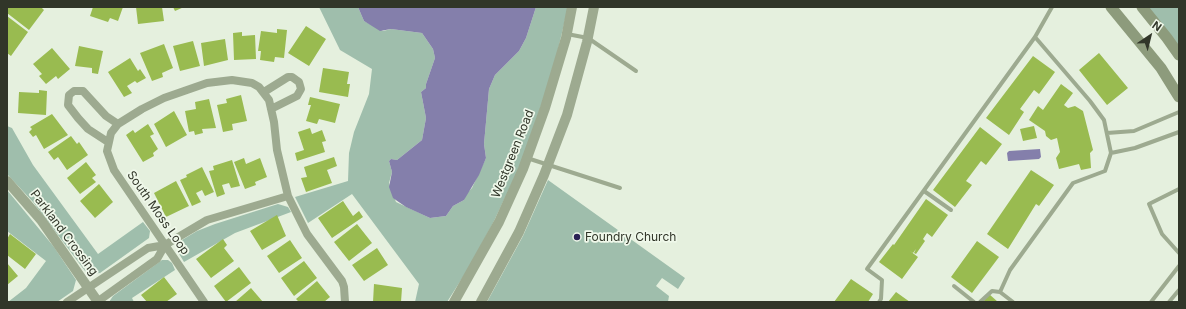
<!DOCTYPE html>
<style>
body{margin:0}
#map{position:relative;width:1186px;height:309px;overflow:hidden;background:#e5f0de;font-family:Inter,sans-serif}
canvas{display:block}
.frame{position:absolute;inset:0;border:8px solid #313629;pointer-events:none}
.north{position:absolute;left:1130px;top:16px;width:40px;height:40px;-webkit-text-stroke:3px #eff8ea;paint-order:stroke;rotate:35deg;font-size:11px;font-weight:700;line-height:16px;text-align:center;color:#313629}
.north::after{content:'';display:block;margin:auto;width:14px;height:18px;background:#313629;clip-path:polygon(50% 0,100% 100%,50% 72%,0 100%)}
</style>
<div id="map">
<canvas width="1186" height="309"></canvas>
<div class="frame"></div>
<div class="north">N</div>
</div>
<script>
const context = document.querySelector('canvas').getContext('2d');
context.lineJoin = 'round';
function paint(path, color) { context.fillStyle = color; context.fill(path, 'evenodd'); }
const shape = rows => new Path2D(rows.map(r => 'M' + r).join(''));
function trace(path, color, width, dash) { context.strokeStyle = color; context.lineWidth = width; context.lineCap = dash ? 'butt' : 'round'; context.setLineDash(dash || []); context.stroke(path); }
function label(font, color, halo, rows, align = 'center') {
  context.font = font + ' Inter,sans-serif'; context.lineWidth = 3.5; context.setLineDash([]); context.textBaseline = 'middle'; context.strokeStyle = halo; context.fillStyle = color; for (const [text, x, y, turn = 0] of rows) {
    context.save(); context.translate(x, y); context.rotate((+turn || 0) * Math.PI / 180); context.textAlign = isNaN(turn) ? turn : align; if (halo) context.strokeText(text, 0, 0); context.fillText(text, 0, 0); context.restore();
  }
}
paint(shape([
 [319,7,358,7,364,21,383,31,391,29,422,33,433,49,435,58,426,84,426,88,421,92,426,118,422,140,397,160,391,159,389,161,392,172,389,183,396,202,430,218,446,216,453,206,464,200,465,195,472,188,486,158,484,144,489,89,495,75,519,51,526,38,536,7,568,7,552,75,519,168,493,223,468,269,447,302,415,302,419,284,352,194,308,223,295,197,348,181,349,153,354,132,369,94,372,69,340,50],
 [1148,7,1179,7,1179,48],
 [7,126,12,128,33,165,98,254,143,222,150,231,149,238,100,273,90,274,85,271,33,202,7,174],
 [548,180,685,278,678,289,662,278,656,286,669,296,668,302,487,302,523,236],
 [7,190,54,247,76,280,73,291,57,302,8,302,26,288,46,261,7,231],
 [278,204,288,207,291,212,235,233,184,262,178,252,179,244,182,240,197,231,215,224],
 [162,260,168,260,172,263,175,270,132,298,134,302,109,302,113,296]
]), '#9fbeac');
paint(shape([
 [358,7,536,7,526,38,519,51,495,75,489,89,484,144,486,158,479,175,464,200,453,206,446,216,430,218,406,207,393,198,389,187,392,172,389,161,391,159,397,160,422,140,426,118,421,92,426,88,426,84,435,58,433,49,422,33,391,29,380,31,364,21],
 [1040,149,1041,157,1039,159,1008,161,1007,153,1009,151]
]), '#847fab');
paint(shape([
 [7,7,41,7,44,10,29,30,7,13],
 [93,7,123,7,118,21,110,18,108,22,90,16],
 [136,7,162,7,164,21,138,24],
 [173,7,184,7,175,11],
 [7,16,28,32,11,56,7,53],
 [306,26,326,39,309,66,288,53],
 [277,29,287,30,284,58,275,57,274,62,260,60,261,51,258,51,261,31,277,33],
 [242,32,242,36,255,35,256,59,234,60,233,33],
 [225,39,228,60,204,66,201,43],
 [193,41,200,66,180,71,173,46],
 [164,44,173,68,162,73,163,77,152,81,140,53],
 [79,46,103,51,98,74,92,73,92,68,75,66],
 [52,48,70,69,58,79,56,76,46,84,39,76,42,74,33,64],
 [1099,53,1128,88,1107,105,1079,70],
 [1033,56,1055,72,1039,94,1034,90,1020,109,1024,112,1009,135,986,118],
 [130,58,138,71,140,69,146,78,137,83,135,81,127,86,132,93,124,97,108,72],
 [323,68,349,72,347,84,350,84,348,97,319,92],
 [1061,84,1073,93,1064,105,1068,108,1075,106,1083,111,1093,150,1090,153,1091,168,1081,170,1079,164,1059,169,1056,158,1060,152,1057,138,1051,140,1046,136,1045,131,1029,120,1038,106,1043,110],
 [39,90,47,91,46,115,18,113,19,92,39,93],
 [241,95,247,121,232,124,233,130,223,132,217,105,227,103,226,99],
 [310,97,340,104,335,123,319,119,317,124,306,121,311,105,308,105],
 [209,99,216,128,202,129,203,133,195,135,194,131,189,132,185,111,196,109,195,102],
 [174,111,187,135,166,147,154,124],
 [52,114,68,135,44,149,36,135,33,137,29,132,32,129,30,127],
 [148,124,154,134,150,136,158,149,153,153,154,156,143,162,126,135,133,130,135,133],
 [1034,126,1037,138,1023,141,1020,129],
 [980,127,1002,144,986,165,981,161,966,181,972,185,955,207,933,190],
 [310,128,312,134,322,130,326,141,322,142,325,152,297,161,295,153,304,150,298,132],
 [71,136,77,144,79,142,88,155,67,170,58,157,54,160,48,152],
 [334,157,337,166,327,170,332,183,306,192,301,178,307,177,304,167],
 [244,158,246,164,260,158,267,177,255,182,256,185,245,189,234,162],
 [232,160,240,186,231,188,229,183,222,185,225,194,217,197,209,171,214,170,213,166],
 [86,162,96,175,92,178,96,182,80,194,67,178],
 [202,167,214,192,205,196,202,190,196,193,201,202,192,206,180,180,187,177,186,175],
 [1031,170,1054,185,1039,206,1036,204,1008,249,987,234],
 [176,181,189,206,166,217,154,193],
 [99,184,113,202,95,218,80,201],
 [926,199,948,215,932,237,927,233,923,239,925,241,916,254,914,253,916,249,913,253,910,251,918,257,902,279,879,262,893,244,894,245],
 [343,201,353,216,359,211,363,217,332,238,318,218],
 [277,215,286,236,262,250,250,231],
 [357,224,372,243,349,261,334,242],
 [10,234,36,254,25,269,7,255,7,239],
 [223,239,227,245,224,248,234,261,211,278,196,259],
 [290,240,302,258,279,273,267,256],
 [977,241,999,257,972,293,951,277],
 [377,248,388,265,364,281,352,265],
 [304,261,317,278,294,296,281,278],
 [7,263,18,276,7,285],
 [239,267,251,283,226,302,214,286],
 [164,277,177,294,166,302,147,302,141,295],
 [851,279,873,294,868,302,834,302],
 [317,281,330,297,324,302,299,302,296,299],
 [374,284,402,288,401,302,373,302],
 [251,288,263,302,235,302],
 [896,292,910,302,888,302],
 [989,294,998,302,983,302]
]), '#99bb50');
trace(shape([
 [567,34,588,38,636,71],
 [1107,133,1134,131,1179,112],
 [1111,153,1135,148,1179,132],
 [527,158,620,188],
 [1179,189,1149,204,1162,234,1179,253],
 [924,191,951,210],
 [954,286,974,302],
 [879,302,881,299,882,280,867,269,1035,37,1052,7],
 [980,302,992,291,1000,292],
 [1013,302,1000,292,1010,270,1073,183,1105,171,1111,153,1104,120,1090,101,1035,37],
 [1151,302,1179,266],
 [1169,302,1179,290]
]), '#9daa90', 4);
trace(shape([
 [264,92,288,77,292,77,299,82,301,89,297,96,271,109],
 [108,142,88,129,78,118,68,105,69,95,74,91,83,91,106,116,118,124],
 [67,302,148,248,165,245,207,220,288,196],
 [97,302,157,259,165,245],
 [204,302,114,170,107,151,111,133,118,124,142,109,164,98,207,83,232,80,252,83,259,87,269,100,274,122,277,150,288,196,307,234,342,281,344,287,345,302]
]), '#9daa90', 8);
trace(shape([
 [7,181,41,220,98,302],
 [454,302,499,222,523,169,545,108,566,38,572,7],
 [481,302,519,232,544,175,567,115,587,42,594,7]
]), '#9daa90', 10);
trace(shape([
 [1111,7,1161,68,1179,97],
 [1142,7,1167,38,1179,55]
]), '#8d9b7c', 11);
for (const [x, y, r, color] of [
 [577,237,4,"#2a2254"]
]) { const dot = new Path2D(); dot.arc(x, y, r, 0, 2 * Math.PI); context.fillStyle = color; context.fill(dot); trace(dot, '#eff8ea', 1.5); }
label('12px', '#313629', '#eff8ea', [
 ["Westgreen Road",513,154,-68],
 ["South Moss Loop",158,213,55],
 ["Parkland Crossing",64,233,53]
]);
label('12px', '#313629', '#eff8ea', [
 ["Foundry Church",585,237]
], 'left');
</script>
